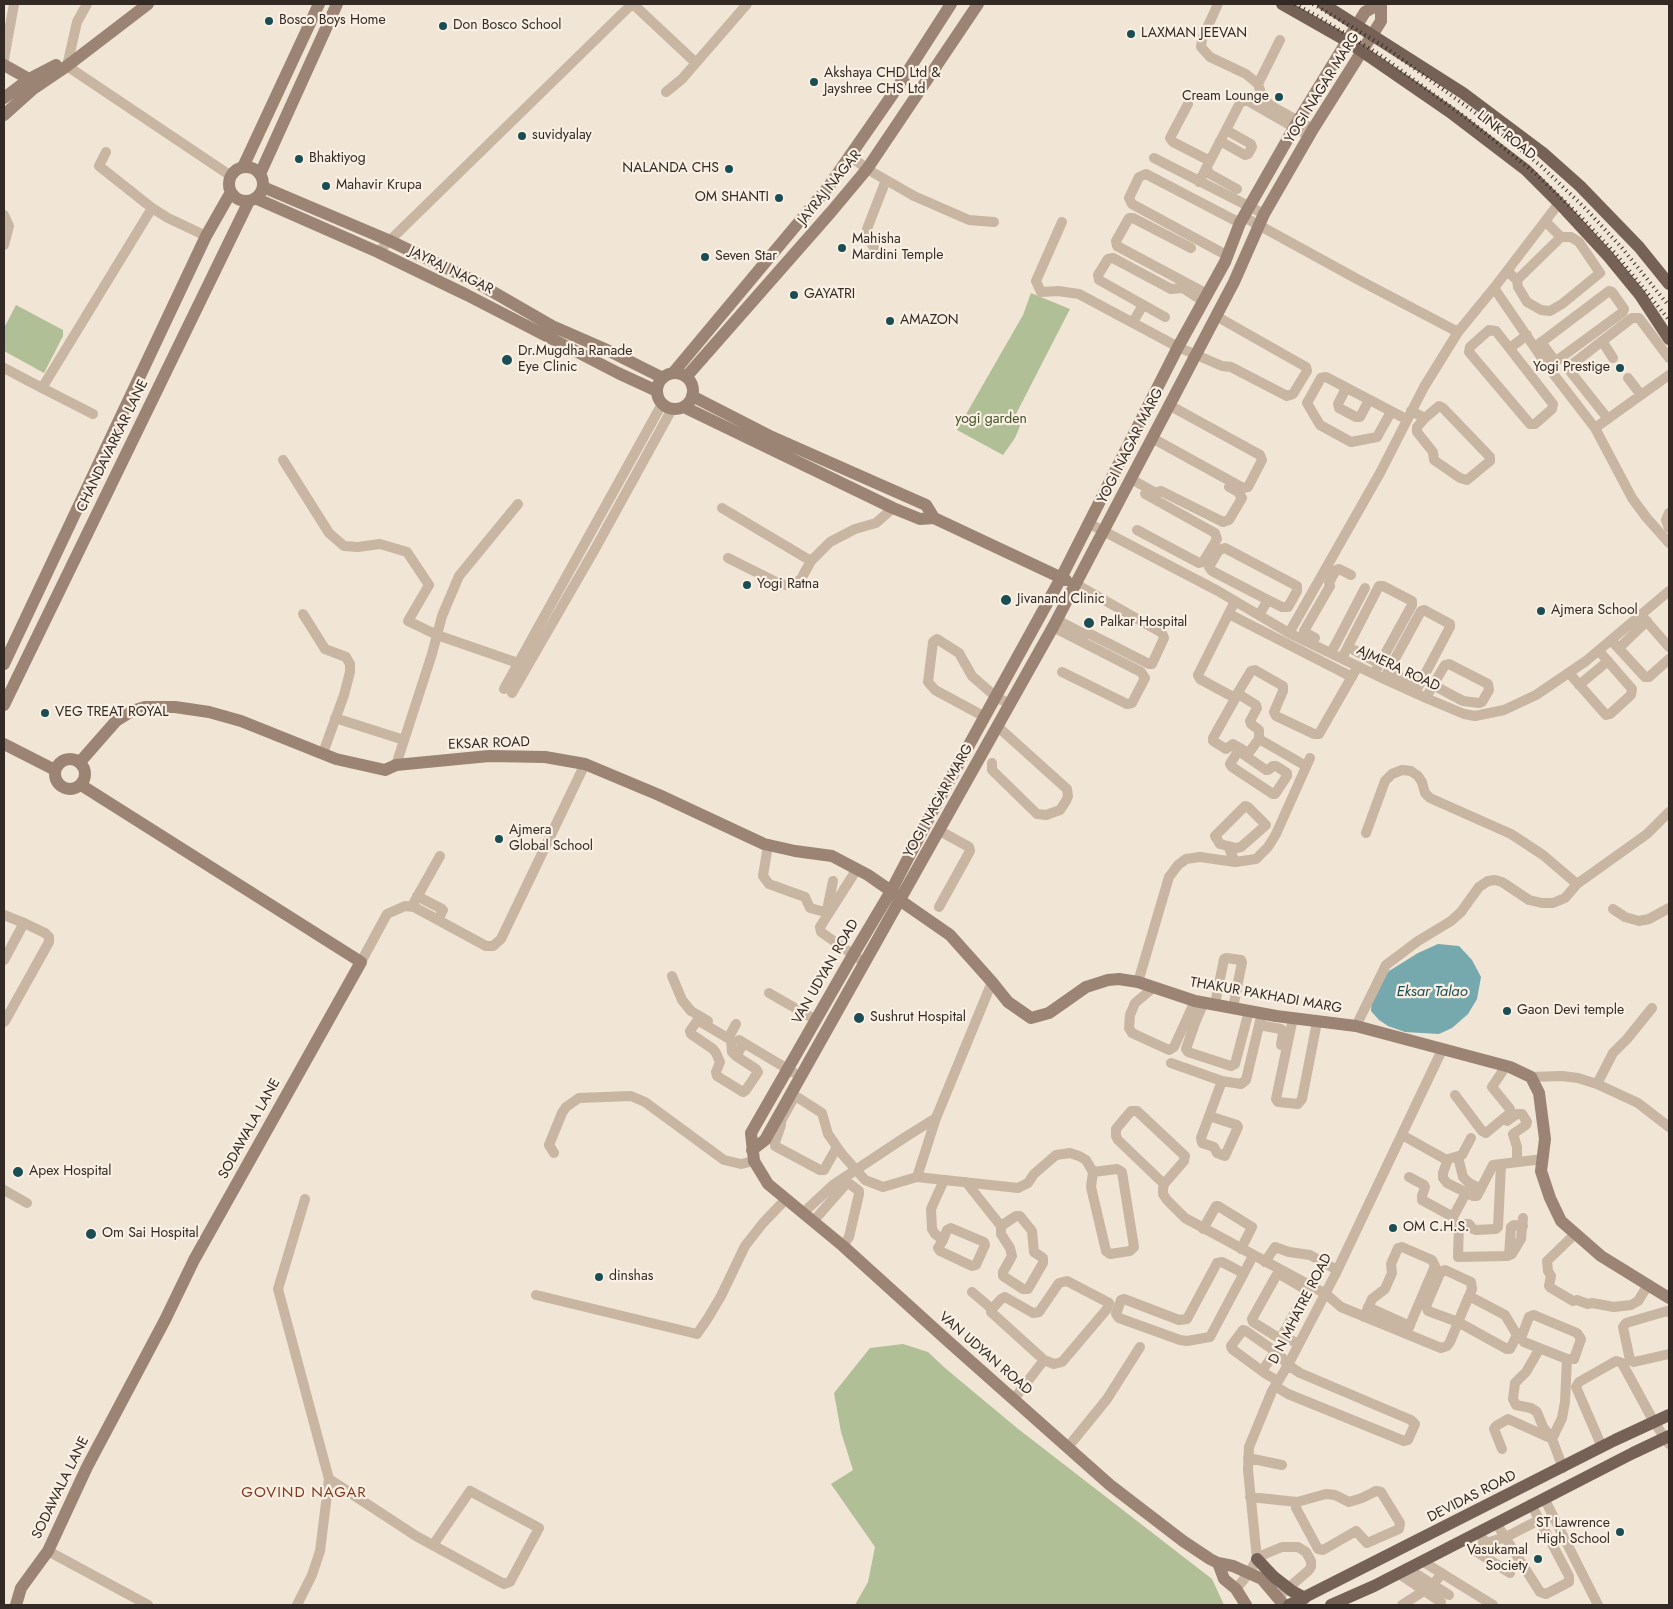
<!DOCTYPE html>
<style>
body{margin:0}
#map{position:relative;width:1673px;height:1609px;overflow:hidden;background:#f1e5d6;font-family:Jost,sans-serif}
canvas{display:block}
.frame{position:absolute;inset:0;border:5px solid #332a25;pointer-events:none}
</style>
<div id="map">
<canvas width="1673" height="1609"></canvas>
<div class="frame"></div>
</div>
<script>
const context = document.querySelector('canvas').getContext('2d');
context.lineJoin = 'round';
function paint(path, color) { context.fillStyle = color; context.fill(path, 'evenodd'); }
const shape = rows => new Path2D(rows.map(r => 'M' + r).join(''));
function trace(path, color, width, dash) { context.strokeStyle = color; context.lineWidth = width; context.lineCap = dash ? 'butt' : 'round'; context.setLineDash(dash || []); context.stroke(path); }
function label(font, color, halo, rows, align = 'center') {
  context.font = font + ' Jost,sans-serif'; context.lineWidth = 4.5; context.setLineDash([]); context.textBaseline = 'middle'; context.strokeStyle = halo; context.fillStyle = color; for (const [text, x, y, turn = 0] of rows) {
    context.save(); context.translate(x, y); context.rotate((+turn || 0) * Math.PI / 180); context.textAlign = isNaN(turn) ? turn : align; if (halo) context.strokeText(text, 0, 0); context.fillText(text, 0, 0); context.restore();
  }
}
paint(shape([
 [1031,293,1070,309,1015,416,1020,426,1015,438,1003,455,957,430,1023,315],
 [16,305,63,330,63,336,44,373,4,351,4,328],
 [903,1344,928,1352,945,1368,1017,1428,1212,1579,1224,1605,855,1605,868,1582,875,1547,831,1484,853,1470,841,1432,834,1393,870,1348]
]), '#b0bf96');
paint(shape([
 [1438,944,1459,946,1472,960,1481,977,1477,999,1468,1014,1452,1028,1439,1034,1405,1032,1388,1026,1379,1020,1371,1011,1372,997,1378,984,1389,971,1418,953]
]), '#75a9ae');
trace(shape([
 [87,4,77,22,67,66,231,176],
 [633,4,696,63],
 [1218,4,1202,39,1201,47,1210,57,1246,74,1258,84,1262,96,1271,106,1313,129],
 [4,59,14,4],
 [1258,84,1280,40],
 [666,92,682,79,747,4],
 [1188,104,1170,138,1173,142,1210,161],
 [1220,141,1245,155,1248,154,1252,147,1251,144,1226,130],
 [106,152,99,166,152,208,168,218,206,236],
 [849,155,867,169,914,196,969,220,994,222],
 [1154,158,1264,214],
 [1206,168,1210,174,1237,189],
 [1199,182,1241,101,1248,101,1309,136],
 [4,215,9,226,4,245],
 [1244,217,1357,279,1458,332],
 [1062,222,1036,281,1041,292,1058,291,1079,294,1178,347,1222,366,1231,367,1287,396,1293,394,1307,371,1306,367,1216,316],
 [1191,248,1133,218,1129,218,1116,241,1117,246,1207,294],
 [378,252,632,4],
 [877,252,871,243,867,229,886,180],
 [1228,256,1132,204,1129,198,1139,177,1146,174,1240,223],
 [1507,271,1517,280,1518,287,1527,302,1541,310,1550,311,1562,304,1600,273,1579,242,1571,237,1561,237,1545,221],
 [1517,280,1561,237],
 [1494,288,1548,367,1595,428,1632,498,1646,517,1669,543],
 [1165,317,1099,280,1098,275,1108,259,1113,258,1171,289,1183,288,1203,301],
 [1133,322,1143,305],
 [1489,330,1496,331,1553,404,1552,409,1535,424,1530,424,1469,352,1470,347,1489,330],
 [1602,341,1613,358],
 [1541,342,1555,361],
 [1535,347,1609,291,1612,292,1624,309,1623,312,1548,367],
 [1510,348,1527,335],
 [4,368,42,388,152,208],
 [1628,378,1641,395],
 [42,388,93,414],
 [1346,388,1338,404,1339,408,1356,417,1360,417,1369,400],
 [1411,411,1425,418,1439,406,1443,408,1490,457,1490,461,1467,480,1460,478,1434,460,1433,452,1417,432,1417,427,1425,418],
 [1391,412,1377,437,1351,442,1320,425,1307,403,1321,378,1326,377,1406,419],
 [1608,419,1570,371,1570,366,1632,318,1639,318,1669,358],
 [1595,428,1669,375],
 [1152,438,1243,488,1248,487,1262,460,1260,455,1169,405],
 [283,460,329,533,344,546,358,547,380,544,407,552,429,585,408,621,437,635,518,663],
 [1131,479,1156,493,1161,491,1223,522,1229,520,1242,498,1238,492,1229,487],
 [722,508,811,561],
 [1669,513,1666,520,1669,528],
 [1088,523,1218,591,1289,633,1384,679,1426,698,1464,714,1475,716,1504,710,1536,695,1586,661,1669,591],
 [1137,530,1199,563,1203,562,1217,539,1215,533,1145,494],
 [728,558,776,582,785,585,793,585,801,579,811,561,830,542,855,529,876,523,893,508],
 [1235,601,1198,675,1200,679,1233,697,1237,694,1251,671,1255,670,1283,686,1283,691,1274,712,1276,716,1314,734,1319,734,1358,666],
 [303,614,325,649,346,657,350,664,350,672,344,695,323,753],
 [1229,614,1352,677],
 [1259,615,1268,600,1282,607,1288,607,1297,591,1297,586,1225,548,1219,550,1209,567,1212,571,1268,600],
 [1641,615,1669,647],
 [1057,620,1084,634,1090,634,1149,664,1152,664,1164,638,1162,633,1076,584],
 [1053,627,1141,672,1145,678,1132,703,1127,704,1062,672],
 [1289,633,1380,473,1424,387,1458,332,1494,288,1559,203],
 [1315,638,1304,632,1304,631,1330,586,1329,583,1336,570,1339,569,1351,575],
 [1611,640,1645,677,1649,677,1669,659],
 [1619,648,1647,621],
 [1354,650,1380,664],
 [1331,653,1365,588],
 [1342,658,1379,586,1383,586,1412,601,1412,605,1374,674],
 [1569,673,1606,715,1610,714,1631,695,1632,689,1599,651],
 [1394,674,1418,686],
 [1384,679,1421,611,1424,610,1450,624,1450,627,1415,693],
 [1579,685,1608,661],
 [504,689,662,404],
 [512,693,595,549,672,409],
 [1426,698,1433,685,1445,665,1449,664,1488,684,1489,690,1482,702,1479,703,1463,701,1433,685],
 [985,717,935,690,928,682,933,642,937,639,959,653,972,676,996,697,1010,704],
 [335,718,404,740],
 [1259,739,1250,751,1247,752,1233,744,1226,749,1213,741,1213,738,1236,697,1240,695,1256,705,1257,708,1250,721,1251,724,1259,730,1259,739,1306,766],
 [1240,752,1266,770,1268,770,1273,766,1276,766,1287,773,1287,776,1275,794,1273,794,1232,767,1230,764,1237,753,1240,752],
 [992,763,992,770,1037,814,1046,815,1060,810,1066,801,1068,796,1067,789,997,726],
 [396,765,432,654,442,616,459,576,518,504],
 [1366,833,1385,781,1392,774,1402,770,1411,771,1418,776,1422,782,1425,793,1430,798,1511,834,1543,855,1577,884],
 [768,845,763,876,769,884,805,897,810,908,825,912,827,910,833,881],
 [1228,846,1236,848,1241,847,1266,825,1248,807,1245,806,1215,836,1220,844,1228,846,1235,862],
 [857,869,820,927,821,932,865,963],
 [417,896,442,909,443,910,438,920],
 [412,906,440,856],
 [939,907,970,851,969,847,940,831],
 [1613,909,1625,917,1639,921,1649,919,1669,908],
 [4,915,24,923,45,933,49,937,49,942,5,1021,4,1022],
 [4,960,24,923],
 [361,962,387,914,405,906,414,907,486,946,493,946,501,939,585,764],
 [672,976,682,1000,691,1011,708,1021],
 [992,982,936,1118,917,1177,1018,1188,1028,1183,1034,1174,1056,1155,1070,1153,1079,1156,1086,1160,1093,1172,1091,1187,1106,1251,1110,1254,1130,1251,1134,1247,1122,1172,1117,1169,1093,1172],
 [1138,982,1169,877,1178,865,1186,859,1200,857,1235,862,1256,859,1268,847,1276,834,1310,758],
 [1153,988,1135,1003,1130,1015,1129,1028,1132,1033,1169,1050,1174,1047,1195,1001],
 [769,993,816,1020],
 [1204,1002,1195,1023,1186,1049,1188,1052,1231,1066,1235,1064,1249,1011],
 [1215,1004,1224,959,1226,958,1241,960,1242,962,1233,1008],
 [1293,1018,1276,1099,1278,1102,1298,1104,1302,1099,1317,1022],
 [1259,1025,1281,1029,1283,1032,1281,1045],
 [1356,1026,1386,965,1418,941,1451,921,1461,912,1479,887,1488,881,1495,880,1502,882,1529,900,1542,903,1553,903,1565,898,1577,884,1647,834,1669,812],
 [730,1035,736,1024],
 [739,1040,801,1077],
 [736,1056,732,1052,731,1040,699,1021,697,1021,690,1031,691,1034,713,1049,716,1053,720,1062,716,1072,717,1076,743,1092,746,1090,758,1072,756,1069,736,1056,744,1043],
 [1171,1063,1222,1081,1241,1084,1246,1080,1262,1013],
 [1531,1077,1562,1076,1578,1078,1597,1084,1638,1103,1669,1127],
 [1597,1084,1613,1053,1627,1039,1652,1008],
 [1455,1095,1482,1131,1486,1133,1510,1113,1510,1109,1492,1087,1506,1066],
 [1209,1116,1237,1125,1238,1127,1225,1156,1217,1153,1214,1147,1202,1143,1201,1138,1222,1081],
 [1507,1121,1517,1114,1522,1114,1527,1122,1526,1125,1513,1134,1517,1147,1517,1162],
 [1402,1135,1445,1159,1448,1159,1462,1155,1471,1138],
 [837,1147,824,1170,820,1170,775,1146,775,1142,781,1125,781,1121,793,1099,797,1097,822,1113,828,1134,842,1154,865,1180,883,1187,917,1177],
 [554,1153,549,1145,562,1113,566,1107,579,1098,631,1096,645,1102,724,1160,741,1164,754,1161],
 [1458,1157,1463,1177,1469,1183,1481,1189],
 [1448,1159,1443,1173,1443,1178,1447,1183,1473,1196,1477,1196,1493,1165,1543,1159],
 [1501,1165,1498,1227,1496,1229,1476,1230,1473,1229,1469,1224,1459,1224,1458,1257,1507,1256,1512,1254,1521,1239,1523,1218],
 [1409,1177,1424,1185,1425,1187,1422,1196,1422,1200,1453,1217,1466,1193],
 [966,1182,1001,1226,1001,1234,1010,1248,1012,1256,1003,1272,1003,1276,1023,1289,1028,1289,1043,1263,1043,1258,1034,1252,1032,1231,1020,1216,1016,1216,1001,1226],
 [1164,1184,1118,1140,1116,1136,1116,1129,1131,1111,1137,1111,1185,1156,1184,1161,1164,1184,1163,1189,1163,1194,1167,1200,1185,1218,1326,1294,1341,1307,1441,1348,1447,1346,1450,1342,1457,1325,1458,1322,1472,1289,1471,1282,1445,1270,1441,1271,1426,1306,1428,1311,1458,1322,1507,1349,1510,1349,1517,1335,1505,1315,1469,1296],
 [4,1190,27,1203],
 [803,1213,833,1185,907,1136,936,1118],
 [817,1217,846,1184,850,1184,859,1191,859,1194,849,1237,843,1246],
 [1203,1229,1216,1206,1218,1206,1252,1227,1241,1249],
 [1575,1234,1547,1261,1548,1271,1551,1276,1549,1286,1551,1288,1573,1301,1577,1300,1588,1304,1592,1303,1614,1307,1631,1305,1638,1301,1648,1285],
 [943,1240,947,1230,951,1228,984,1242,985,1245,976,1265,972,1266,940,1251,938,1248,943,1240,935,1234,932,1229,931,1209,944,1180],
 [1509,1255,1511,1227,1514,1225,1523,1226],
 [1265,1262,1275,1247,1289,1252,1310,1255,1337,1270],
 [1243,1273,1222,1262,1217,1263,1187,1319,1179,1320,1124,1299,1121,1300,1116,1314,1119,1318,1180,1340,1187,1341,1210,1337,1253,1256],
 [972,1292,992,1309],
 [536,1295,697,1334,708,1318,721,1296,745,1246,763,1223,786,1199],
 [1368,1307,1410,1326],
 [1669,1312,1667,1311,1626,1323,1623,1327,1630,1360,1634,1362,1669,1354],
 [1364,1317,1372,1299,1385,1289,1392,1273,1391,1264,1398,1248,1402,1247,1432,1260,1435,1266,1406,1334],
 [1282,1336,1306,1292,1303,1288,1279,1274,1276,1276,1252,1319,1253,1322,1277,1337,1282,1336,1299,1344],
 [1540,1348,1526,1372,1515,1383,1513,1399,1516,1405,1531,1408,1537,1412,1543,1427,1552,1439],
 [1262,1371,1275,1352],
 [1275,1386,1288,1394,1404,1441,1408,1440,1415,1424,1411,1420,1300,1373,1288,1365,1279,1354,1246,1331,1243,1330,1231,1346,1232,1349,1266,1374,1278,1381],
 [1014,1399,1044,1360,1054,1364,1062,1362,1107,1309,1109,1303,1067,1281,1059,1283,1039,1312,1033,1313,1005,1297,1001,1299,992,1309,991,1312,1044,1360],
 [1068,1447,1107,1399,1140,1347],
 [1602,1447,1576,1387,1579,1382,1616,1361,1622,1363,1654,1422,1669,1444],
 [1502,1449,1494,1429,1496,1426,1508,1419,1548,1437],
 [1248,1458,1282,1465],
 [1563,1468,1552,1439,1562,1418,1565,1402,1567,1359,1524,1342,1521,1338,1529,1317,1534,1315,1577,1333,1581,1339,1574,1359,1567,1359],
 [329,1479,416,1536,504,1584,510,1582,539,1528,470,1491,433,1545],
 [1250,1497,1297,1502,1326,1494,1335,1495,1349,1502,1362,1498,1376,1491,1381,1492,1400,1523,1399,1529,1367,1543,1356,1531,1323,1550,1318,1549,1296,1508,1297,1502],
 [1544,1498,1598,1605],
 [1496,1523,1540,1592,1546,1594,1569,1582,1569,1576,1531,1504],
 [1478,1532,1486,1543,1506,1537,1539,1520],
 [1486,1543,1478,1548,1477,1552,1510,1573],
 [48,1551,148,1605],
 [1257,1559,1265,1554,1282,1547,1298,1547,1306,1552,1311,1561,1311,1567,1308,1571,1278,1597],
 [1422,1561,1493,1605],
 [1407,1568,1449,1595],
 [1398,1573,1441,1602],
 [1236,1589,1249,1573,1257,1559,1248,1470,1249,1447,1272,1391,1288,1365,1335,1275,1442,1050],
 [297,1605,312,1575,320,1551,329,1479,278,1289,305,1199],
 [1402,1605,1433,1585,1442,1573]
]), '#c8b5a2', 10);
trace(shape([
 [4,65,29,79,31,84],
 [4,98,29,79,56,65],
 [4,115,33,89,67,66,148,4],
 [243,167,319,4],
 '229 184a17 17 0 1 1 34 0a17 17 0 1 1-34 0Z',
 [260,174,337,4],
 [263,187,388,240,474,281,552,326,607,350,663,378],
 [255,198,378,252,467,295,618,373,657,391],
 [673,373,829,186,897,88,951,4],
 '657 391a18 18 0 1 1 36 0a18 18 0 1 1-36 0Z',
 [686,377,831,212,867,169,978,4],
 [692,396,772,437,926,505,934,518],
 [684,407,893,508,920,519,934,518,1066,580],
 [4,664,206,236,231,192],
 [4,705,249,201],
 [4,744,55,770],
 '55 774a15 15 0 1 1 30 0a15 15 0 1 1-30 0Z',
 [80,762,116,721,132,711,145,707,175,707,209,712,241,721,336,759,385,770,396,765,489,756,545,757,585,764,659,795,764,844,795,851,832,856,868,875,891,891,901,901,950,935,992,982,1008,1002,1031,1018,1049,1013,1086,987,1108,980,1119,979,1138,982,1195,1001,1276,1016,1356,1026,1510,1067,1531,1077,1539,1093,1545,1139,1541,1171,1550,1198,1561,1221,1601,1256,1669,1298],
 [752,1150,765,1140,1053,627,1234,282,1264,214,1313,129,1381,21,1381,4],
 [1218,1563,1224,1579,1236,1589,1246,1605],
 [16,1605,21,1588,48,1551,87,1467,165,1320,194,1260,361,962,81,785],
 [1284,1605,1262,1579,1233,1566,1218,1563,1210,1559,1183,1541,1110,1485,949,1342,843,1246,768,1184,754,1161,751,1133,853,955,891,891,931,814,1061,578,1178,347,1225,262,1240,223,1249,207,1298,121,1365,12,1379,4]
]), '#9c8474', 12);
trace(shape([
 [1282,4,1347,41,1450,112,1526,170,1559,203,1608,256,1640,295,1669,339],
 [1323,4,1463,93,1543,153,1580,186,1639,247,1669,284],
 [1257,1559,1274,1577,1292,1591,1305,1598],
 [1289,1605,1615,1440,1669,1415],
 [1331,1605,1374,1586,1633,1453,1669,1436]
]), '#756155', 12);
trace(shape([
 [1295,4,1317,16,1380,55,1469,120,1535,173,1580,216,1615,253,1669,320],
 [1313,4,1385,47,1474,112,1541,166,1586,209,1622,248,1669,306]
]), '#332a25', 4, [1, 4]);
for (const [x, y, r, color] of [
 [269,21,5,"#1a4e54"],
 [443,26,5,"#1a4e54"],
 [1131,34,5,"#1a4e54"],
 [814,82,5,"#1a4e54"],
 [1279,97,5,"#1a4e54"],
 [522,136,5,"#1a4e54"],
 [299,159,5,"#1a4e54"],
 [729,169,5,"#1a4e54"],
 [326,186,5,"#1a4e54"],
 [779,198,5,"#1a4e54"],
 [842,248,5,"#1a4e54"],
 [705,257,5,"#1a4e54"],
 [794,295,5,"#1a4e54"],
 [890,321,5,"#1a4e54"],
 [507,360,6,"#1a4e54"],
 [1620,368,5,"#1a4e54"],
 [747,585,5,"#1a4e54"],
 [1006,600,6,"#1a4e54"],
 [1541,611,5,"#1a4e54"],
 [1089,623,6,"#1a4e54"],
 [45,713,5,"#1a4e54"],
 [499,839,5,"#1a4e54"],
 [1507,1011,5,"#1a4e54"],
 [859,1018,6,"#1a4e54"],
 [18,1172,6,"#1a4e54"],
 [1393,1228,5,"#1a4e54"],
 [91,1234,6,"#1a4e54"],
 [599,1277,5,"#1a4e54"],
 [1620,1532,5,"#1a4e54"],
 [1538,1559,5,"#1a4e54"]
]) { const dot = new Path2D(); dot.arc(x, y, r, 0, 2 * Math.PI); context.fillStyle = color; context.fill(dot); trace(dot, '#f9efe2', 2); }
label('14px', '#332a25', '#f9efe2', [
 ["Bosco Boys Home",279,21],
 ["Don Bosco School",453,26],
 ["LAXMAN JEEVAN",1141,34],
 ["Akshaya CHD Ltd &",824,74],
 ["Jayshree CHS Ltd",824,90],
 ["Cream Lounge",1269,97,"right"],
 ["suvidyalay",532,136],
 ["Bhaktiyog",309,159],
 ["NALANDA CHS",719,169,"right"],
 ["Mahavir Krupa",336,186],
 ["OM SHANTI",769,198,"right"],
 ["Mahisha",852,240],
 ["Mardini Temple",852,256],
 ["Seven Star",715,257],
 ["GAYATRI",804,295],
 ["AMAZON",900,321],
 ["Dr.Mugdha Ranade",518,352],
 ["Eye Clinic",518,368],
 ["Yogi Prestige",1610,368,"right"],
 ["Yogi Ratna",757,585],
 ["Jivanand Clinic",1017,600],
 ["Ajmera School",1551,611],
 ["Palkar Hospital",1100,623],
 ["VEG TREAT ROYAL",55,713],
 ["Ajmera",509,831],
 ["Global School",509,847],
 ["Gaon Devi temple",1517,1011],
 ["Sushrut Hospital",870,1018],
 ["Apex Hospital",29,1172],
 ["OM C.H.S.",1403,1228],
 ["Om Sai Hospital",102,1234],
 ["dinshas",609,1277],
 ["ST Lawrence",1610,1524,"right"],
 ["High School",1610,1540,"right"],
 ["Vasukamal",1528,1551,"right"],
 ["Society",1528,1567,"right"]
], 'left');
label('14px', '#332a25', '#f9efe2', [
 ["YOGI NAGAR MARG",1323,88,-58],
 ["LINK ROAD",1506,136,38],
 ["JAYRAJ NAGAR",830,188,-51],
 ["JAYRAJ NAGAR",451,271,26],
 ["CHANDAVARKAR LANE",113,446,-64],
 ["YOGI NAGAR MARG",1131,446,-63],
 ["AJMERA ROAD",1398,669,25],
 ["EKSAR ROAD",489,744,-2],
 ["YOGI NAGAR MARG",939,801,-61],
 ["VAN UDYAN ROAD",826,972,-60],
 ["THAKUR PAKHADI MARG",1266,996,10],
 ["SODAWALA LANE",250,1129,-61],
 ["D N MHATRE ROAD",1301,1309,-63],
 ["VAN UDYAN ROAD",985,1354,41],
 ["SODAWALA LANE",61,1488,-64],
 ["DEVIDAS ROAD",1472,1497,-27]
]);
label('14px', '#415128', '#f9efe2', [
 ["yogi garden",991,420]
]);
label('italic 15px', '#1a4e54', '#f9efe2', [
 ["Eksar Talao",1432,992]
]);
context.letterSpacing = '1px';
label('15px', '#82391d', '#f9efe2', [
 ["GOVIND NAGAR",304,1493]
]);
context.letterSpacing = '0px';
</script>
